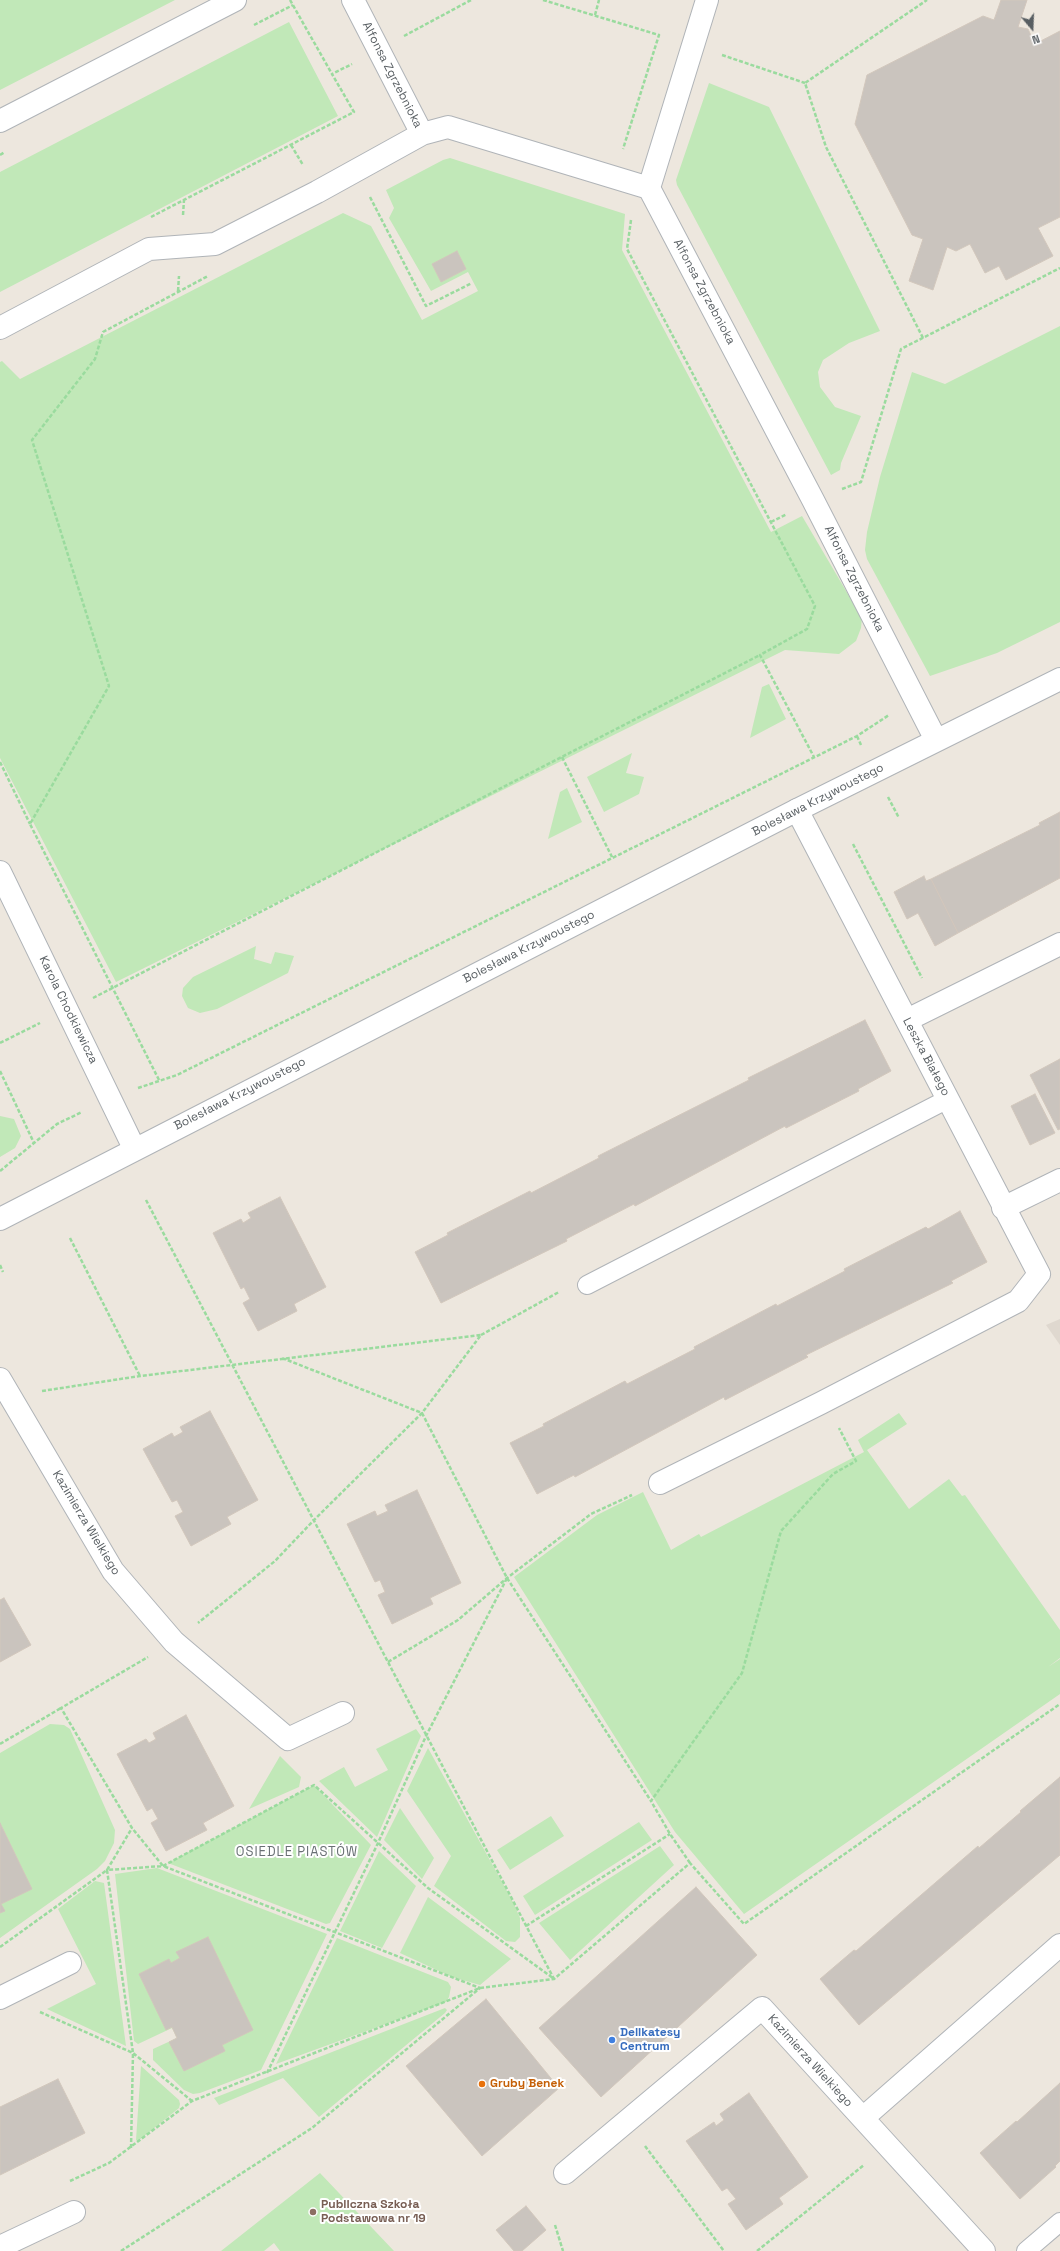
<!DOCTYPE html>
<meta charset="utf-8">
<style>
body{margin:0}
#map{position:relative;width:1060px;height:2251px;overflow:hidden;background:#ede7de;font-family:"Space Grotesk",sans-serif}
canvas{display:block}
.north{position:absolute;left:1012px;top:8px;width:40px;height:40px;-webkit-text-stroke:3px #fff;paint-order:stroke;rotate:161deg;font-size:11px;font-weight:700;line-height:16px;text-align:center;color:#585e62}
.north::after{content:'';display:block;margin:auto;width:14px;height:18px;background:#585e62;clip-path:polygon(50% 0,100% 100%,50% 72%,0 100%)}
</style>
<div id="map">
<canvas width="1060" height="2251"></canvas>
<div class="north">N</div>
</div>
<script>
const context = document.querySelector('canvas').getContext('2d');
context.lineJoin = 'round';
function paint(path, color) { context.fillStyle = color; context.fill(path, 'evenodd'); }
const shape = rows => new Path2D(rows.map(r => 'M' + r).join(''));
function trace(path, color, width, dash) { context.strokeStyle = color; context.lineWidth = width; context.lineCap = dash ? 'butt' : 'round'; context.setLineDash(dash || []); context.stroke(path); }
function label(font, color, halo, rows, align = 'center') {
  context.font = font + ' "Space Grotesk",sans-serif'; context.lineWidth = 4; context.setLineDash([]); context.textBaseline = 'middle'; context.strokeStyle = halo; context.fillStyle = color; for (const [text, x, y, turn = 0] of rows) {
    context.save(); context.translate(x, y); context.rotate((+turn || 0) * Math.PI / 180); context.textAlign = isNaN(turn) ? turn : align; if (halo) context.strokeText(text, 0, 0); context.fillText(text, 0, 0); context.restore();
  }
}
paint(shape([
 [1060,1319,1060,1345,1046,1325]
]), '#dfd8cf');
paint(shape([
 [0,0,175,0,0,90],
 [289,22,338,116,0,292,0,172],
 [709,83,769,107,880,331,849,343,823,360,818,372,820,387,835,407,861,416,841,463,840,470,831,475,677,185,676,180],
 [450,158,625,214,622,250,771,532,802,516,862,618,861,628,856,641,839,654,785,650,116,982,0,758,0,362,2,361,20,379,343,213,371,226,422,320,478,291,468,272,431,291,389,218,394,208,386,190,443,160],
 [1060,326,1060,622,997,653,930,676,867,559,865,550,867,532,880,477,912,372,945,384],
 [769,684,786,719,750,738,762,687],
 [632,753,626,773,644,777,639,794,604,812,587,777],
 [567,788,582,822,548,839,560,792],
 [256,946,254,959,271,964,275,952,294,956,288,973,217,1009,200,1013,188,1008,182,996,183,988,193,977],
 [0,1116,14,1119,21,1136,15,1148,0,1157],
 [899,1413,907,1424,867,1450,909,1509,949,1479,962,1496,965,1495,1060,1630,1060,1658,1048,1667,1060,1659,1060,1694,744,1914,675,1832,514,1577,597,1515,643,1492,671,1550,699,1534,701,1537,864,1452,858,1440],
 [50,1724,64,1725,70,1729,115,1830,114,1843,105,1861,97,1869,0,1938,0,1753],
 [416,1729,421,1736,377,1837,319,1781,344,1767,355,1787,388,1770,376,1749],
 [428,1748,513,1902,520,1918,520,1937,515,1942,506,1941,434,1886,451,1856,407,1791],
 [280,1756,301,1777,299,1787,249,1809],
 [314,1785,371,1845,330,1923,326,1924,168,1863],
 [400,1808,434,1858,422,1879,384,1840],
 [551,1816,564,1836,510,1870,497,1850],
 [639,1822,652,1840,535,1915,523,1896],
 [660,1846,674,1865,570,1960,539,1923],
 [379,1851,416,1886,382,1948,340,1931],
 [157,1868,327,1934,261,2070,200,2093,193,2094,184,2090,153,2060,153,2049,177,2038,172,2028,138,2044,134,2041,115,1874],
 [95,1881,104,1883,126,2046,47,2009,96,1984,58,1909],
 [428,1897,511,1959,480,1985,452,1977,400,1953],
 [337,1938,448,1982,451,1987,449,1997,446,2002,276,2064],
 [445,2008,447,2010,445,2013,319,2117,283,2078,219,2105,214,2098],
 [141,2066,179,2100,180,2104,179,2108,138,2141,136,2140],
 [320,2173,394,2251,280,2251,274,2243,264,2251,221,2251]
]), '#c1e8b8');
const building = shape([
 [1001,0,1027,0,1018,27,1028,29,1035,44,1060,31,1060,217,1038,228,1053,256,1006,280,999,266,985,273,970,244,956,251,947,247,933,290,909,281,923,239,912,235,855,124,867,75,983,16,994,20,1001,0],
 [457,251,466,269,441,282,432,264,457,251],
 [1060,812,1060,878,958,933,931,879,1040,825,1039,823,1060,812],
 [924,876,926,881,931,879,958,933,935,946,918,913,907,919,894,892,924,876],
 [865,1020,891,1071,858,1089,859,1091,786,1128,785,1126,635,1206,634,1204,566,1239,567,1241,441,1303,415,1252,448,1235,447,1233,530,1191,531,1193,599,1158,598,1156,749,1080,748,1078,865,1020],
 [1060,1059,1060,1129,1058,1130,1030,1075,1060,1059],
 [1035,1094,1055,1133,1030,1145,1011,1106,1035,1094],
 [280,1197,326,1287,294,1304,297,1311,258,1331,243,1303,250,1299,244,1287,241,1289,213,1233,241,1219,243,1223,251,1218,248,1213,280,1197],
 [960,1211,987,1262,951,1281,953,1283,806,1355,808,1357,725,1400,724,1397,575,1477,574,1475,537,1494,510,1443,544,1426,543,1424,625,1381,627,1384,695,1349,694,1347,776,1304,777,1306,845,1271,844,1269,926,1227,928,1229,960,1211],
 [210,1411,258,1500,227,1517,231,1524,191,1546,175,1516,183,1512,177,1500,172,1502,143,1449,172,1433,174,1437,183,1432,180,1427,210,1411],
 [417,1490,461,1583,430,1598,433,1604,392,1624,378,1595,385,1592,380,1580,375,1582,347,1524,375,1511,377,1516,388,1511,385,1505,417,1490],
 [4,1598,31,1645,0,1662,0,1600,4,1598],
 [186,1715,234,1806,203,1823,207,1830,166,1851,151,1823,158,1819,152,1808,147,1811,117,1754,146,1739,149,1743,156,1739,153,1733,186,1715],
 [1060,1777,1060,1855,859,2025,820,1979,854,1950,856,1951,978,1846,979,1848,1021,1812,1020,1811,1060,1777],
 [0,1823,32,1889,1,1904,5,1911,0,1913,0,1823],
 [696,1887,757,1955,601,2097,539,2028,696,1887],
 [208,1937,253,2030,222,2045,225,2051,184,2071,169,2042,177,2038,172,2027,166,2030,139,1974,169,1959,171,1963,180,1958,176,1952,208,1937],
 [486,1999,559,2088,482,2156,406,2066,486,1999],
 [58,2079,85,2133,0,2175,0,2107,58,2079],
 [1060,2083,1060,2161,1055,2166,1056,2167,1020,2199,980,2153,1016,2121,1017,2122,1060,2083],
 [749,2093,808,2177,779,2198,783,2204,746,2230,728,2204,736,2199,727,2188,722,2191,686,2141,714,2122,716,2126,724,2120,720,2114,749,2093],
 [526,2206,546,2230,522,2251,514,2251,496,2230,526,2206]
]);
paint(building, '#cac4be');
trace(building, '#d2c7bc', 1);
const service = shape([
 [587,1285,948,1099],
 [1026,2251,1060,2222]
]);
const minor = shape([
 [353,0,422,134,448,127,649,188,813,500,936,740],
 [0,121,235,0],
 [649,188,707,0],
 [0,328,149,249,215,244,317,192,422,134],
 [0,872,134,1148],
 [907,1020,1060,944],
 [1003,1208,1060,1180],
 [0,1379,113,1571,174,1642,288,1739,343,1713],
 [660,1483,821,1403,1018,1301,1039,1274,797,810],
 [0,1998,70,1963],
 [863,2118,1060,1945],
 [565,2173,762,2008,984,2251],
 [0,2247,74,2212]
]);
const tertiary = shape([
 [0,1219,797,810,1060,679]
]);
trace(service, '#b0b4b8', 20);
trace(minor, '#b0b4b8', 24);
trace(tertiary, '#b0b4b8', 24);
trace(shape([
 [290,0,332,74],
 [543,0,659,35,623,149],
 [595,15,599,0],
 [254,25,293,5],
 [404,36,471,0],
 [722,55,805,83],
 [291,145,303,165],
 [0,155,5,152],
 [370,197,426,306,472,283],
 [183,215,184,200],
 [151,217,354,112,332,74,352,64],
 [631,220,627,249,815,606,807,629,760,655,814,757],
 [178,291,179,276],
 [923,338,826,147,805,83,927,0],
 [842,489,861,482,901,349,1060,268],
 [771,522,787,514],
 [857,736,861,745],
 [562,757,612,857],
 [0,762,30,824],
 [888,797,899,818],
 [853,844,922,978],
 [93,998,760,655],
 [0,1043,40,1023],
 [0,1071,34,1143],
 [159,1080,30,824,109,686,32,440,95,359,103,332,208,276],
 [138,1088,177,1075,857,736,889,715],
 [0,1171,57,1124,82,1112],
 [146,1200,554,1979],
 [70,1238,140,1376],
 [0,1265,3,1272],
 [481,1335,559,1292],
 [42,1391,140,1376,481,1335,422,1413,314,1520,275,1561,198,1623],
 [507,1578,651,1801],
 [388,1662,458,1620,507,1578,591,1514,632,1495],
 [0,1744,61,1708],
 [690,1863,670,1834,651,1801,742,1673,781,1531,833,1474,856,1461,839,1428],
 [526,1926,670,1834],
 [0,1947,107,1870,132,1828],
 [40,2012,133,2053,192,2101],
 [267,2073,378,1843,426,1736,507,1578,422,1413,282,1358],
 [645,2146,724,2251],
 [131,2148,133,2053,107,1870,163,1866,314,1785,428,1888,553,1978],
 [70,2181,109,2163,192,2101,480,1988,554,1979,690,1863,744,1924,1060,1704],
 [555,2225,563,2251],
 [121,2251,312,2128,480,1988,163,1866,132,1828,61,1708,148,1657],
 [757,2251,864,2165]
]), '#9adb9e', 2.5, [4, 2]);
trace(service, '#fff', 18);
trace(minor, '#fff', 22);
trace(tertiary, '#fff', 22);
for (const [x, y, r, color] of [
 [612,2040,4,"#3f7fe0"],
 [482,2084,4,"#e8710a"],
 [313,2212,4,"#8d6e63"]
]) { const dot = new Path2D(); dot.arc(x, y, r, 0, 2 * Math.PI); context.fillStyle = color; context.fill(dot); trace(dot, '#fff', 1.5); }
label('12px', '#585e62', '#fff', [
 ["Alfonsa Zgrzebnioka",392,75,63],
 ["Alfonsa Zgrzebnioka",704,292,62],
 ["Alfonsa Zgrzebnioka",854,579,63],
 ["Bolesława Krzywoustego",818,800,-27],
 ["Bolesława Krzywoustego",529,947,-27],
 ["Karola Chodkiewicza",68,1010,64],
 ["Leszka Białego",926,1057,62],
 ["Bolesława Krzywoustego",240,1094,-27],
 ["Kazimierza Wielkiego",86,1523,59],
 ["Kazimierza Wielkiego",810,2061,48]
]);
label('bold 12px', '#366cbe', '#fff', [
 ["Delikatesy",620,2033],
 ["Centrum",620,2047]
], 'left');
label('bold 12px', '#c56008', '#fff', [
 ["Gruby Benek",490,2084]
], 'left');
label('bold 12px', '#785e54', '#fff', [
 ["Publiczna Szkoła",321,2205],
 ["Podstawowa nr 19",321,2219]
], 'left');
context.letterSpacing = '1px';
label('13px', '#697074', '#fff', [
 ["OSIEDLE PIASTÓW",297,1852]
]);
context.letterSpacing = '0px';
</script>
